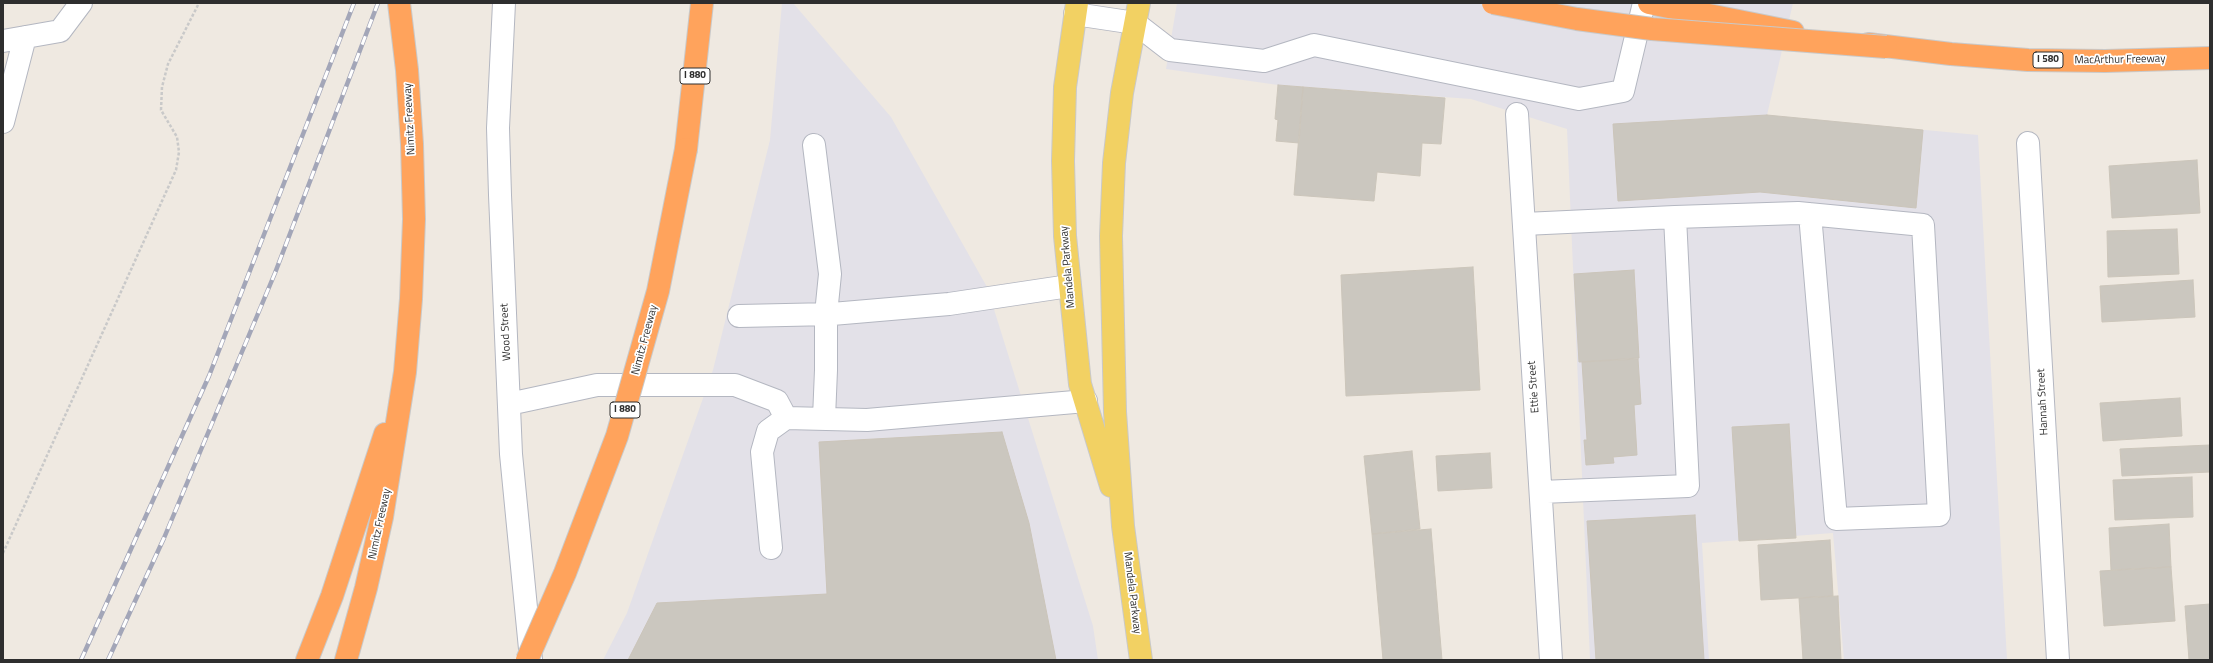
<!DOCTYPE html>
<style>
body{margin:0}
#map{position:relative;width:2213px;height:663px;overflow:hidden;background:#efe9e1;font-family:"Titillium Web",sans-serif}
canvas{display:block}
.frame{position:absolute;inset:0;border:4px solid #2e2e2e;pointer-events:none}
</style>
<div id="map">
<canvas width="2213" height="663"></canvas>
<div class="frame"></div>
</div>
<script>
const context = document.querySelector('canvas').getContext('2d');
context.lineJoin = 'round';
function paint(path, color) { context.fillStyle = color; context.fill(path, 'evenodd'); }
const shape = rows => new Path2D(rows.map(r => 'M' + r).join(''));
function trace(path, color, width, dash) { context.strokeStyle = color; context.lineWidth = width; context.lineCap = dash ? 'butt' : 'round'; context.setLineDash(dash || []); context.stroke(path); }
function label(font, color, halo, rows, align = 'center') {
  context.font = font + ' "Titillium Web",sans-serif'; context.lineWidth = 3.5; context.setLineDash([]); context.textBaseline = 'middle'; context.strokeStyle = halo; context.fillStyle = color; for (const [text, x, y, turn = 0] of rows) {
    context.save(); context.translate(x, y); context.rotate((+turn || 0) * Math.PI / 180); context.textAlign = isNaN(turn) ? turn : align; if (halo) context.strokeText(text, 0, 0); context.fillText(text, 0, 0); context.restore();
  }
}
paint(shape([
 [782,3,793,3,891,117,987,287,1093,626,1098,660,603,660,627,613,713,370,770,140],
 [1177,3,1793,3,1767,115,1978,135,2007,660,1844,660,1833,533,1702,543,1709,660,1590,660,1567,129,1471,99,1278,85,1166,69]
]), '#e3e1e8');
const building = shape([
 [1278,85,1303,87,1299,143,1276,141,1278,120,1275,119,1278,85],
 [1303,87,1445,98,1441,144,1422,143,1420,176,1377,172,1374,201,1294,195,1303,87],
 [1767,115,1923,130,1916,208,1760,192,1618,201,1613,124,1767,115],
 [2197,160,2200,213,2112,218,2109,166,2197,160],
 [2177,229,2179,274,2108,277,2107,231,2177,229],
 [1473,267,1480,390,1346,396,1341,275,1473,267],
 [1634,270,1639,358,1579,362,1574,274,1634,270],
 [2193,280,2195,317,2102,322,2100,286,2193,280],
 [1638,359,1641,404,1634,405,1637,455,1613,457,1614,463,1586,465,1584,440,1587,440,1582,362,1638,359],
 [2180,398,2182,436,2103,441,2100,403,2180,398],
 [1789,424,1796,538,1739,541,1732,427,1789,424],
 [1002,432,1029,523,1056,660,628,660,657,603,827,594,819,442,1002,432],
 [2210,445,2210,472,2122,476,2120,449,2210,445],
 [1412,451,1420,529,1372,534,1364,456,1412,451],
 [1490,453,1492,488,1438,491,1436,456,1490,453],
 [2192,477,2193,517,2115,520,2113,480,2192,477],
 [1695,515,1704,660,1596,660,1587,521,1695,515],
 [2169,524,2171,567,2111,570,2109,528,2169,524],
 [1431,529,1442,660,1383,660,1372,534,1431,529],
 [1830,540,1833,596,1761,600,1758,545,1830,540],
 [2171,567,2175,621,2104,626,2100,571,2171,567],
 [1838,596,1841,660,1803,660,1799,598,1838,596],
 [2210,604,2210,660,2189,660,2185,606,2210,604]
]);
paint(building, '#cbc7bf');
trace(building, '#cbc5ba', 1);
const minor = shape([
 [504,3,498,128,500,195,511,454,531,659],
 [1075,14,1135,23,1170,50,1264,61,1314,45,1579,99,1623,91,1644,3],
 [3,41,60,31,81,3],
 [1517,114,1551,660],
 [3,122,25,37],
 [2028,143,2058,660],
 [814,145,830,274,826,314,826,370,824,418],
 [1675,217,1798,213,1923,225,1939,515,1836,519,1810,214],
 [1524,224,1675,217,1688,486,1541,492],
 [739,316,832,314,949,304,1069,286],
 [509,404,597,385,735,385,777,401,786,418],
 [771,548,762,452,768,431,786,418,867,420,1086,401]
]);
const major = shape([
 [1077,3,1065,87,1063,161,1065,236,1080,384,1111,486],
 [1139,3,1122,93,1114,163,1111,236,1115,412,1123,526,1141,660]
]);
const highway = shape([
 [1649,3,1793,32],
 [1868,44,1951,54,2028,60,2105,61,2210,58],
 [686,149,702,3],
 [307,660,332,596,385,434],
 [346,660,366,588,382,517,405,372,411,299,414,219,412,144,407,70,399,3]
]);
trace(minor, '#b4b7c1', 24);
trace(major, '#c9c9c9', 24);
trace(highway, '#c9c9c9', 24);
trace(shape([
 [3,553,176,170,179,152,177,137,161,110,162,87,168,64,199,3]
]), '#c9c9c9', 2.5, [3, 2]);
trace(minor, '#fff', 22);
trace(major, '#f2d163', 22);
trace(highway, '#ffa35c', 22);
const rail = shape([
 [81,660,209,376,354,3],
 [108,660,164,538,275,273,378,3]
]);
trace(rail, '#a3a6b8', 4.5);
trace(rail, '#fff', 3, [9]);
const highwayBridge = shape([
 [1493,3,1577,19,1652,29,1886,47],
 [527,660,565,573,617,436,658,291,686,149]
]);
trace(highwayBridge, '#c9c9c9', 24, []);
trace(highwayBridge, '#ffa35c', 22);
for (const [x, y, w] of [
 [2048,60,30],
 [695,76,30],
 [625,410,30]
]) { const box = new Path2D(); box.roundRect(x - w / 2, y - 8, w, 16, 3); context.fillStyle = '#fff'; context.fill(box); trace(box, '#2e2e2e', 1); }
label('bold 10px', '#2e2e2e', null, [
 ["I 580",2048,60],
 ["I 880",695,76],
 ["I 880",625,410]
]);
label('11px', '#2e2e2e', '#fff', [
 ["MacArthur Freeway",2120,60,-1],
 ["Nimitz Freeway",410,119,-93],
 ["Mandela Parkway",1068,267,-95],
 ["Wood Street",506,332,-93],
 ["Nimitz Freeway",645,340,-75],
 ["Ettie Street",1534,387,-94],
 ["Hannah Street",2043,402,-93],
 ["Nimitz Freeway",380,524,-78],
 ["Mandela Parkway",1132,593,83]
]);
</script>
